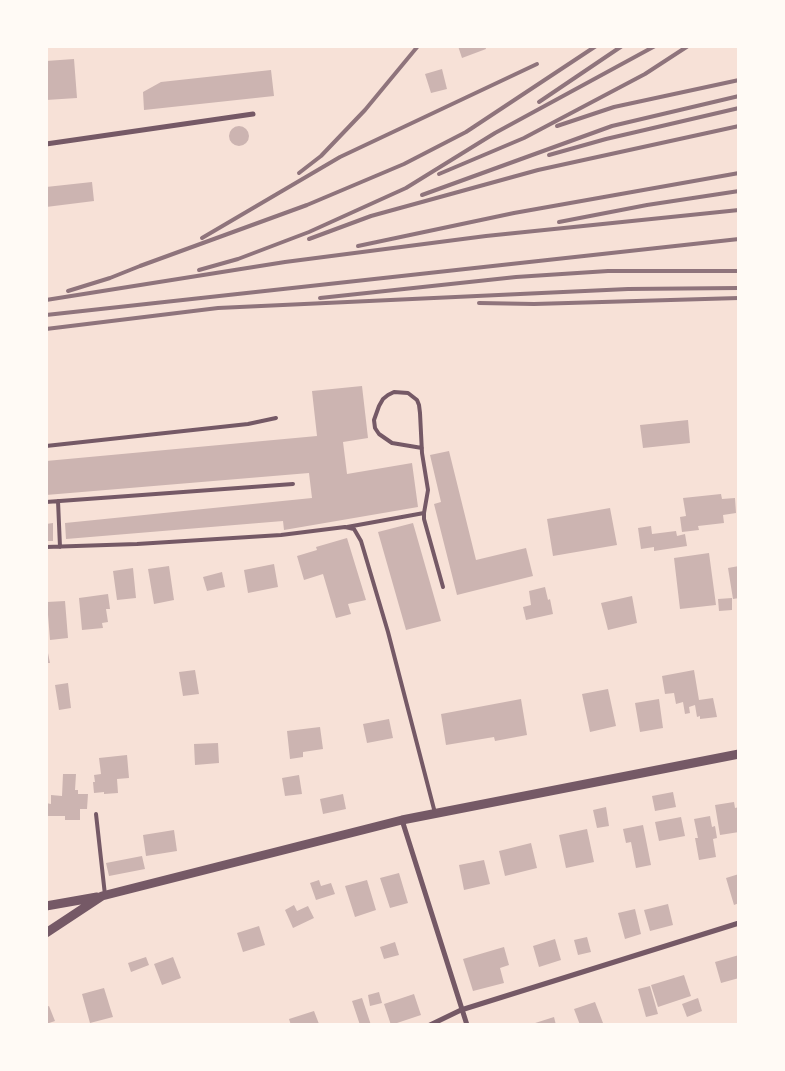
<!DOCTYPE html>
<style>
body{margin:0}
#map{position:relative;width:785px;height:1071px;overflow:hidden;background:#f7e1d7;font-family:"IBM Plex Sans",sans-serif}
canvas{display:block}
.frame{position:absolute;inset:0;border:48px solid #fffaf5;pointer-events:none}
</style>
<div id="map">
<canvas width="785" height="1071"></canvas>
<div class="frame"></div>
</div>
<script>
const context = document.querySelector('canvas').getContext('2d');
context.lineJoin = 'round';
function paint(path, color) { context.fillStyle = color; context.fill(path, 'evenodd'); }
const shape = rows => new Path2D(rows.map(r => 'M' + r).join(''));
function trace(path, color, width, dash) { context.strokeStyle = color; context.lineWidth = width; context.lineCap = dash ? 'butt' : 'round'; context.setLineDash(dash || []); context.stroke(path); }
paint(shape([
 [458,46,485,46,486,49,462,58],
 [74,59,77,98,46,100,46,61],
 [442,69,447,89,431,93,425,74],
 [271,70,274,96,144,110,143,92,161,82],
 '229 136a10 10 0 1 1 20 0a10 10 0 1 1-20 0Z',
 [92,182,94,201,46,207,46,187],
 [362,386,368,438,343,442,347,474,412,463,418,507,284,530,283,521,66,539,65,523,312,498,309,473,46,495,46,461,317,436,312,391],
 [688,420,690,443,643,448,640,425],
 [449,451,476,560,526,548,533,576,457,595,434,504,441,502,430,455],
 [721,494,722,499,735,498,736,513,723,515,724,523,698,526,699,530,682,532,680,517,686,516,683,498],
 [610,508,617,545,553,556,547,519],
 [53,523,53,541,46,541,46,524],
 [413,523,441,621,406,630,378,532],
 [651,526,652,534,676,531,677,536,685,534,687,546,654,551,654,547,641,549,638,528],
 [347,538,366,600,348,604,351,614,336,618,323,574,304,580,297,556,317,550,316,547],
 [709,553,716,605,680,609,674,558],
 [274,564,278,587,248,593,244,570],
 [169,566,174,600,154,604,148,569],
 [739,566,739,598,733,599,728,568],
 [133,568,136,598,117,600,113,571],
 [222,572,225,587,207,591,203,577],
 [545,587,548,600,550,599,553,614,526,620,523,607,531,605,529,591],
 [108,594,110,609,106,609,108,622,102,623,103,628,82,630,79,598],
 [632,596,637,623,608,630,601,603],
 [732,598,732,610,719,611,718,599],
 [65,601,68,638,50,640,47,602],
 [46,643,50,663,46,663],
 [195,670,199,694,183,696,179,672],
 [694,670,699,700,713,698,717,717,700,719,700,716,697,717,695,705,689,707,690,713,685,714,683,702,676,704,674,693,665,694,662,676],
 [68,683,71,708,59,710,55,685],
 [608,689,616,726,590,732,582,694],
 [521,699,527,735,495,741,494,737,446,745,441,714],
 [659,699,663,728,640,732,635,703],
 [389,719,393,738,367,743,363,724],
 [320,727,323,749,303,752,303,757,290,759,287,731],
 [218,743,219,763,195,765,194,744],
 [127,755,129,778,117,779,118,793,104,794,104,792,94,793,93,782,95,782,94,775,101,774,99,758],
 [63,774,76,774,75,790,78,790,78,794,88,794,87,809,80,809,80,820,65,820,65,816,46,816,46,803,51,804,51,795,62,796],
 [299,775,302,794,285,796,282,778],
 [673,792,676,807,655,811,652,796],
 [343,794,346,809,323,814,320,799],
 [734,802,735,808,739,807,739,832,720,835,715,805],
 [606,807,609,826,597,828,593,810],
 [710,816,712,827,715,826,717,838,713,839,716,857,699,860,695,838,698,838,694,819],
 [681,817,685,836,659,841,655,822],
 [643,825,651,865,636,868,631,842,626,843,623,829],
 [587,829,594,862,566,868,559,835],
 [174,830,177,851,146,856,143,835],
 [531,843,537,868,505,876,499,851],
 [142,856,145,869,109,876,106,863],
 [484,860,490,884,464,890,459,865],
 [399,873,408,903,390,908,380,878],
 [739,874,739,903,734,905,726,878],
 [319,880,321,886,331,883,335,894,316,900,310,883],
 [367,880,376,910,355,917,345,886],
 [668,904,673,925,650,931,644,910],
 [294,905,297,911,308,906,314,918,293,928,285,910],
 [635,909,641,934,625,939,618,913],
 [259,926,265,945,243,952,237,933],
 [587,937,591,952,578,955,574,940],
 [555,939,561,960,539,967,533,946],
 [395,942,399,955,384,959,380,947],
 [504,947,509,965,500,968,504,983,473,991,463,959],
 [739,955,739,978,721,983,715,962],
 [146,957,149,965,131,972,128,963],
 [173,957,181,978,162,985,154,964],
 [684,975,691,996,658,1007,651,985],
 [650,986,658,1014,646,1017,638,989],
 [104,988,113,1017,90,1023,82,994],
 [379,992,382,1003,370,1006,368,995],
 [414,994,421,1015,391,1025,384,1004],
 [362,998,371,1025,360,1025,352,1001],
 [698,998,702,1011,687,1017,682,1004],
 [595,1002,603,1023,580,1025,574,1009],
 [49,1006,55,1021,46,1024,46,1007],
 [314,1011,319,1024,291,1025,289,1019],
 [554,1017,556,1025,532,1025,532,1024]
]), '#ccb4b1');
trace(shape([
 [46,446,248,424,276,418],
 [422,448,392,443,379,434,375,428,374,420,379,406,383,399,388,395,394,392,408,393,417,400,419,405,420,413,422,453,428,490,424,513,424,519,443,587],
 [58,501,60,547],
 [46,502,293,484],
 [347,527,424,513],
 [46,547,137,544,281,535,345,527,354,529,361,541,388,632,435,813],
 [96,814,105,895]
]), '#755966', 4);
trace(shape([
 [46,144,253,114],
 [402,820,467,1025],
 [430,1025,461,1010,739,923]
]), '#755966', 5);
trace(shape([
 [46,906,97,897],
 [46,933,102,896,402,820,739,754]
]), '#755966', 9);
trace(shape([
 [539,102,622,46],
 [557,126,614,107,739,80],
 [549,155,606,139,739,108],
 [299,173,321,156,365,110,418,46],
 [439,174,524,138,645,74,688,46],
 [422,195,612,126,739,96],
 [559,222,647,205,739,191],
 [202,238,340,157,537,64],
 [309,239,371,216,538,170,739,126],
 [358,246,514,213,739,173],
 [199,270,238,259,309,232,406,188,495,133,655,46],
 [68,291,110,278,140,266,307,205,404,164,466,132,596,46],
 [320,298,516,277,608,271,739,271],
 [46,300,285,262,486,236,739,210],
 [479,303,534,304,739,298],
 [46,315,739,239],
 [46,329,218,308,628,289,739,288]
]), '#8f747c', 4);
</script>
